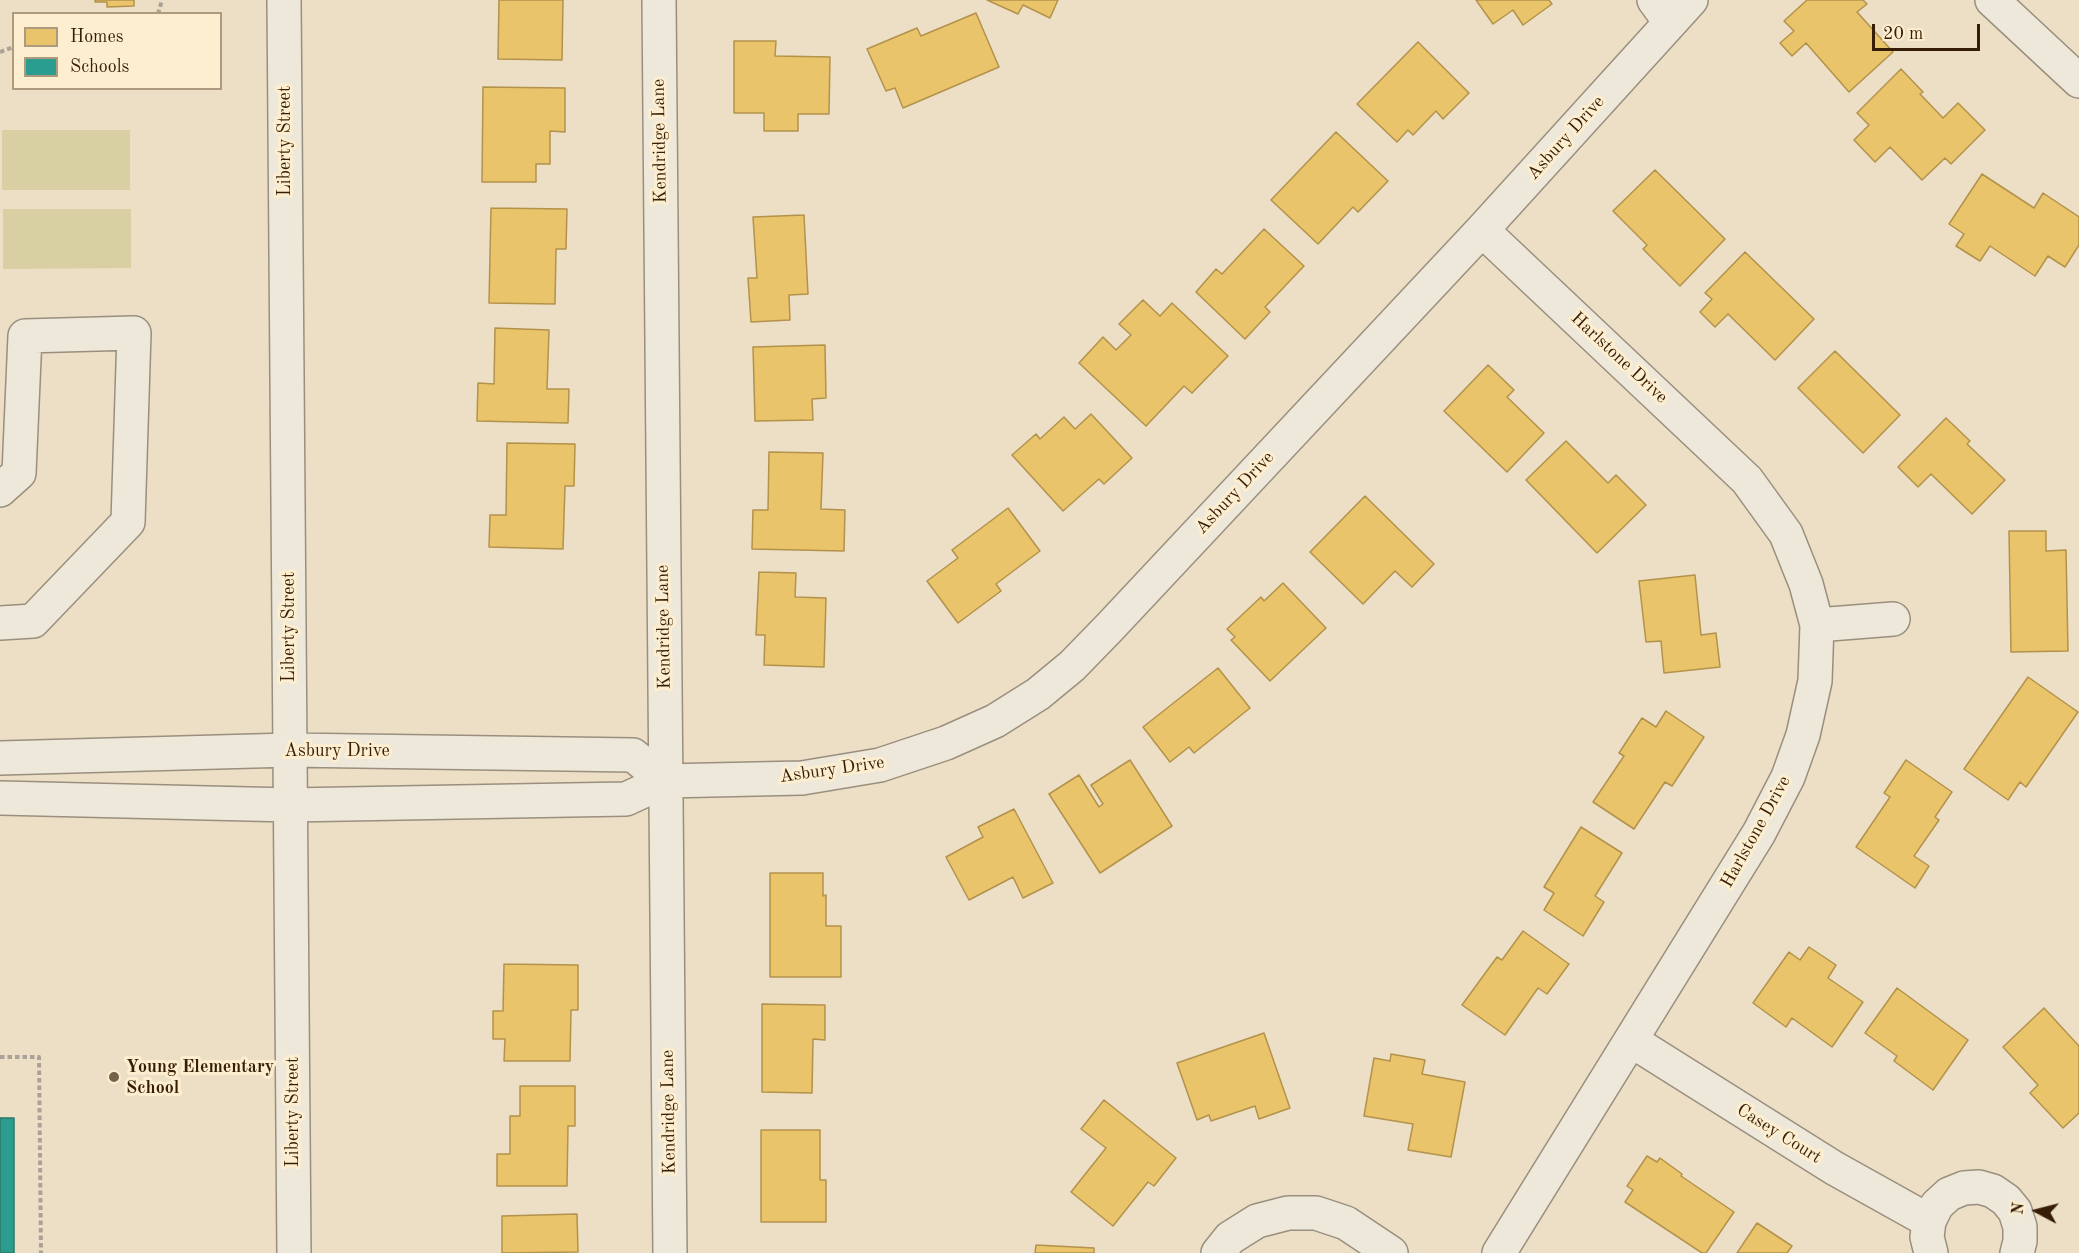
<!DOCTYPE html>
<style>
body{margin:0}
#map{position:relative;width:2079px;height:1253px;overflow:hidden;background:#ecdfc5;font-family:"Old Standard TT",serif}
canvas{display:block}
.legend{position:absolute;left:12px;top:12px;width:210px;height:78px;box-sizing:border-box;background:#fdeecf;border:2px solid #ad9a7f;margin:0;padding:8px 10px;list-style:none;font-size:18px;color:#361d06}
.legend li{display:flex;align-items:center;gap:12px;height:30px}
.legend b{width:30px;border:2px solid #ad9a7f}
.north{position:absolute;left:2007px;top:1181px;width:60px;height:60px;-webkit-text-stroke:4px #fdeecf;paint-order:stroke;rotate:277deg;font-size:16px;font-weight:700;line-height:24px;text-align:center;color:#361d06}
.north::after{content:'';display:block;margin:auto;width:21px;height:27px;background:#361d06;clip-path:polygon(50% 0,100% 100%,50% 72%,0 100%)}
.scale{position:absolute;left:1872px;top:24px;width:108px;height:27px;box-sizing:border-box;border:3px solid #361d06;border-top:0;padding-left:8px;font-size:18px;line-height:21px;white-space:nowrap;color:#361d06;-webkit-text-stroke:4px #fdeecf;paint-order:stroke}
</style>
<div id="map">
<canvas width="2079" height="1253"></canvas>
<ul class="legend">
<li><b style="height:16px;background:#e9c46a"></b>Homes</li>
<li><b style="height:16px;background:#2a9d8f"></b>Schools</li>
</ul>
<div class="north">N</div>
<div class="scale">20 m</div>
</div>
<script>
const context = document.querySelector('canvas').getContext('2d');
context.lineJoin = 'round';
function paint(path, color) { context.fillStyle = color; context.fill(path, 'evenodd'); }
const shape = rows => new Path2D(rows.map(r => 'M' + r).join(''));
function trace(path, color, width, dash) { context.strokeStyle = color; context.lineWidth = width; context.lineCap = dash ? 'butt' : 'round'; context.setLineDash(dash || []); context.stroke(path); }
function label(font, color, halo, rows, align = 'center') {
  context.font = font + ' "Old Standard TT",serif'; context.lineWidth = 6; context.setLineDash([]); context.textBaseline = 'middle'; context.strokeStyle = halo; context.fillStyle = color; for (const [text, x, y, turn = 0] of rows) {
    context.save(); context.translate(x, y); context.rotate((+turn || 0) * Math.PI / 180); context.textAlign = isNaN(turn) ? turn : align; if (halo) context.strokeText(text, 0, 0); context.fillText(text, 0, 0); context.restore();
  }
}
paint(shape([
 [2,130,130,130,130,190,2,190],
 [3,209,131,209,131,268,3,269]
]), '#d8cfa3');
const homes = shape([
 [95,0,134,0,134,6,107,7,107,2,95,2,95,0],
 [499,0,563,0,562,60,498,59,499,0],
 [987,0,1058,0,1050,18,1023,5,1018,14,987,0],
 [1476,0,1549,0,1552,4,1523,25,1513,10,1493,24,1476,0],
 [1807,0,1863,0,1867,4,1857,12,1893,52,1849,92,1806,43,1792,56,1780,43,1794,31,1784,21,1807,0],
 [976,13,999,67,903,108,895,88,886,91,867,49,917,28,921,36,976,13],
 [734,41,776,41,775,56,830,57,829,114,798,114,798,131,764,131,764,113,734,113,734,41],
 [1418,42,1469,93,1443,119,1436,111,1413,135,1408,130,1397,142,1357,104,1418,42],
 [1901,69,1923,92,1920,94,1943,118,1958,103,1985,130,1951,164,1945,158,1922,180,1890,147,1875,162,1854,140,1869,125,1857,113,1901,69],
 [483,87,565,88,565,132,550,131,550,164,536,164,536,182,482,182,483,87],
 [1336,132,1388,181,1358,212,1353,207,1318,244,1271,200,1336,132],
 [1655,170,1725,239,1680,286,1643,249,1647,245,1613,211,1655,170],
 [1982,174,2034,208,2043,193,2079,217,2079,245,2065,267,2048,256,2035,276,1990,246,1980,261,1956,246,1964,234,1949,224,1982,174],
 [491,208,567,209,566,249,556,249,555,304,489,303,491,208],
 [804,215,808,294,789,295,790,320,751,322,748,278,757,278,753,217,804,215],
 [1264,229,1304,266,1265,307,1270,312,1245,339,1196,292,1216,269,1222,274,1264,229],
 [1745,252,1814,319,1775,360,1728,314,1715,327,1700,312,1712,299,1705,293,1745,252],
 [1143,300,1160,316,1172,303,1228,356,1192,393,1184,386,1146,426,1079,363,1103,337,1116,350,1131,335,1119,324,1143,300],
 [495,328,549,330,547,389,569,389,568,423,477,421,478,383,494,384,495,328],
 [825,345,826,398,812,399,813,420,755,421,753,347,825,345],
 [1835,351,1900,415,1863,453,1798,388,1835,351],
 [1488,365,1514,390,1507,397,1544,433,1507,472,1444,411,1488,365],
 [1091,414,1132,458,1104,484,1099,479,1063,511,1012,455,1036,434,1040,439,1064,417,1075,429,1091,414],
 [1946,418,1970,441,1967,444,2005,480,1972,514,1931,474,1918,487,1898,467,1946,418],
 [1566,441,1608,483,1616,475,1646,505,1597,553,1526,480,1566,441],
 [507,443,575,444,574,486,565,486,563,549,489,547,490,515,506,515,507,443],
 [769,452,823,453,821,509,845,510,844,551,752,549,753,510,768,510,769,452],
 [1365,496,1434,564,1412,587,1395,571,1363,604,1310,552,1365,496],
 [1008,508,1040,551,996,584,1001,591,958,623,927,581,958,558,952,550,1008,508],
 [2009,531,2046,531,2046,551,2066,550,2068,651,2011,652,2009,531],
 [759,572,796,573,795,597,826,598,824,667,764,665,765,635,756,635,759,572],
 [1695,575,1701,635,1716,633,1720,667,1664,673,1661,641,1646,642,1639,581,1695,575],
 [1283,583,1326,628,1270,681,1231,640,1235,637,1227,629,1261,597,1264,601,1283,583],
 [1218,668,1250,708,1194,753,1189,747,1170,762,1143,727,1218,668],
 [2028,677,2078,712,2026,787,2020,782,2008,800,1964,769,2028,677],
 [1666,711,1704,737,1672,786,1665,782,1634,829,1593,802,1624,756,1619,753,1642,718,1656,727,1666,711],
 [1130,760,1172,826,1100,873,1049,794,1079,775,1099,807,1103,804,1091,785,1130,760],
 [1906,760,1952,792,1935,817,1939,820,1914,856,1929,866,1915,888,1856,847,1890,797,1884,793,1906,760],
 [1014,809,1053,883,1023,898,1013,877,969,900,946,857,983,837,978,827,1014,809],
 [1581,827,1622,853,1595,896,1604,902,1583,936,1544,910,1554,893,1544,887,1581,827],
 [770,873,823,873,823,896,826,895,826,926,841,926,841,977,770,977,770,873],
 [1523,931,1569,964,1547,994,1538,988,1505,1035,1462,1005,1497,957,1502,960,1523,931],
 [1809,947,1836,965,1828,978,1863,1002,1832,1047,1792,1018,1786,1027,1753,1003,1789,952,1800,960,1809,947],
 [504,964,578,965,578,1010,571,1010,570,1061,504,1061,505,1039,493,1039,493,1011,503,1011,504,964],
 [1897,988,1968,1040,1933,1090,1894,1061,1897,1056,1865,1033,1897,988],
 [762,1004,825,1005,825,1040,813,1039,812,1093,762,1092,762,1004],
 [2044,1008,2079,1046,2079,1113,2063,1128,2030,1093,2038,1085,2003,1047,2044,1008],
 [1264,1033,1290,1108,1259,1119,1255,1106,1211,1121,1209,1115,1197,1120,1177,1063,1264,1033],
 [1391,1054,1425,1060,1422,1074,1465,1082,1451,1157,1408,1150,1413,1124,1364,1116,1374,1058,1390,1061,1391,1054],
 [520,1086,575,1086,575,1126,568,1126,567,1186,497,1186,497,1154,510,1154,510,1116,520,1116,520,1086],
 [1104,1100,1176,1158,1154,1186,1148,1182,1113,1226,1071,1192,1106,1148,1081,1129,1104,1100],
 [761,1130,820,1130,820,1180,826,1180,826,1222,761,1222,761,1130],
 [1647,1156,1657,1162,1660,1158,1682,1174,1681,1176,1734,1212,1706,1253,1702,1253,1625,1202,1633,1190,1627,1186,1647,1156],
 [577,1214,578,1252,502,1253,502,1216,577,1214],
 [1757,1223,1792,1246,1787,1253,1737,1253,1757,1223],
 [1036,1245,1094,1248,1094,1253,1035,1253,1036,1245]
]);
paint(homes, '#e9c46a');
trace(homes, '#b3924c', 1.5);
const schools = shape([
 [0,1118,14,1118,14,1253,0,1253,0,1118]
]);
paint(schools, '#2a9d8f');
trace(schools, '#2e7766', 1.5);
const minor = shape([
 [284,0,294,1253],
 [659,0,670,1253],
 [1654,0,1670,22],
 [1992,0,2079,81],
 [1482,230,1747,480,1786,534,1806,584,1817,625,1815,681,1803,735,1788,777,1759,833,1499,1253],
 [0,490,19,473,25,336,134,333,128,522,33,621,0,623],
 [1817,625,1893,619],
 [0,758,290,750,633,755,665,781],
 [0,798,290,805,626,799,665,781,802,778,880,765,946,743,995,721,1038,694,1072,666,1109,628,1482,230,1691,0],
 [1632,1041,1834,1168,1929,1221],
 [1218,1253,1230,1238,1257,1221,1288,1213,1316,1213,1346,1223,1391,1253],
 [1931,1253,1927,1237,1929,1221,1937,1205,1949,1194,1964,1188,1979,1187,1993,1191,2006,1200,2015,1211,2020,1227,2020,1241,2017,1253]
]);
trace(minor, '#9a8f7e', 36);
trace(shape([
 [158,14,162,0],
 [0,52,14,47],
 [0,1057,39,1057,41,1253]
]), '#aaa296', 4, [4.5, 3]);
trace(minor, '#eee8da', 33);
for (const [x, y, r, color] of [
 [114,1077,6,"#766149"]
]) { const dot = new Path2D(); dot.arc(x, y, r, 0, 2 * Math.PI); context.fillStyle = color; context.fill(dot); trace(dot, '#fdeecf', 2); }
label('18px', '#361d06', '#fdeecf', [
 ["Asbury Drive",1566,138,-48],
 ["Liberty Street",285,141,-90],
 ["Kendridge Lane",660,141,-91],
 ["Harlstone Drive",1619,358,43],
 ["Asbury Drive",1235,493,-47],
 ["Liberty Street",289,627,-90],
 ["Kendridge Lane",664,627,-91],
 ["Asbury Drive",337,751],
 ["Asbury Drive",832,770,-8],
 ["Harlstone Drive",1756,832,-61],
 ["Liberty Street",293,1112,-90],
 ["Kendridge Lane",669,1112,-91],
 ["Casey Court",1779,1134,32]
]);
label('bold 18px', '#361d06', '#fdeecf', [
 ["Young Elementary",126,1067],
 ["School",126,1088]
], 'left');
</script>
